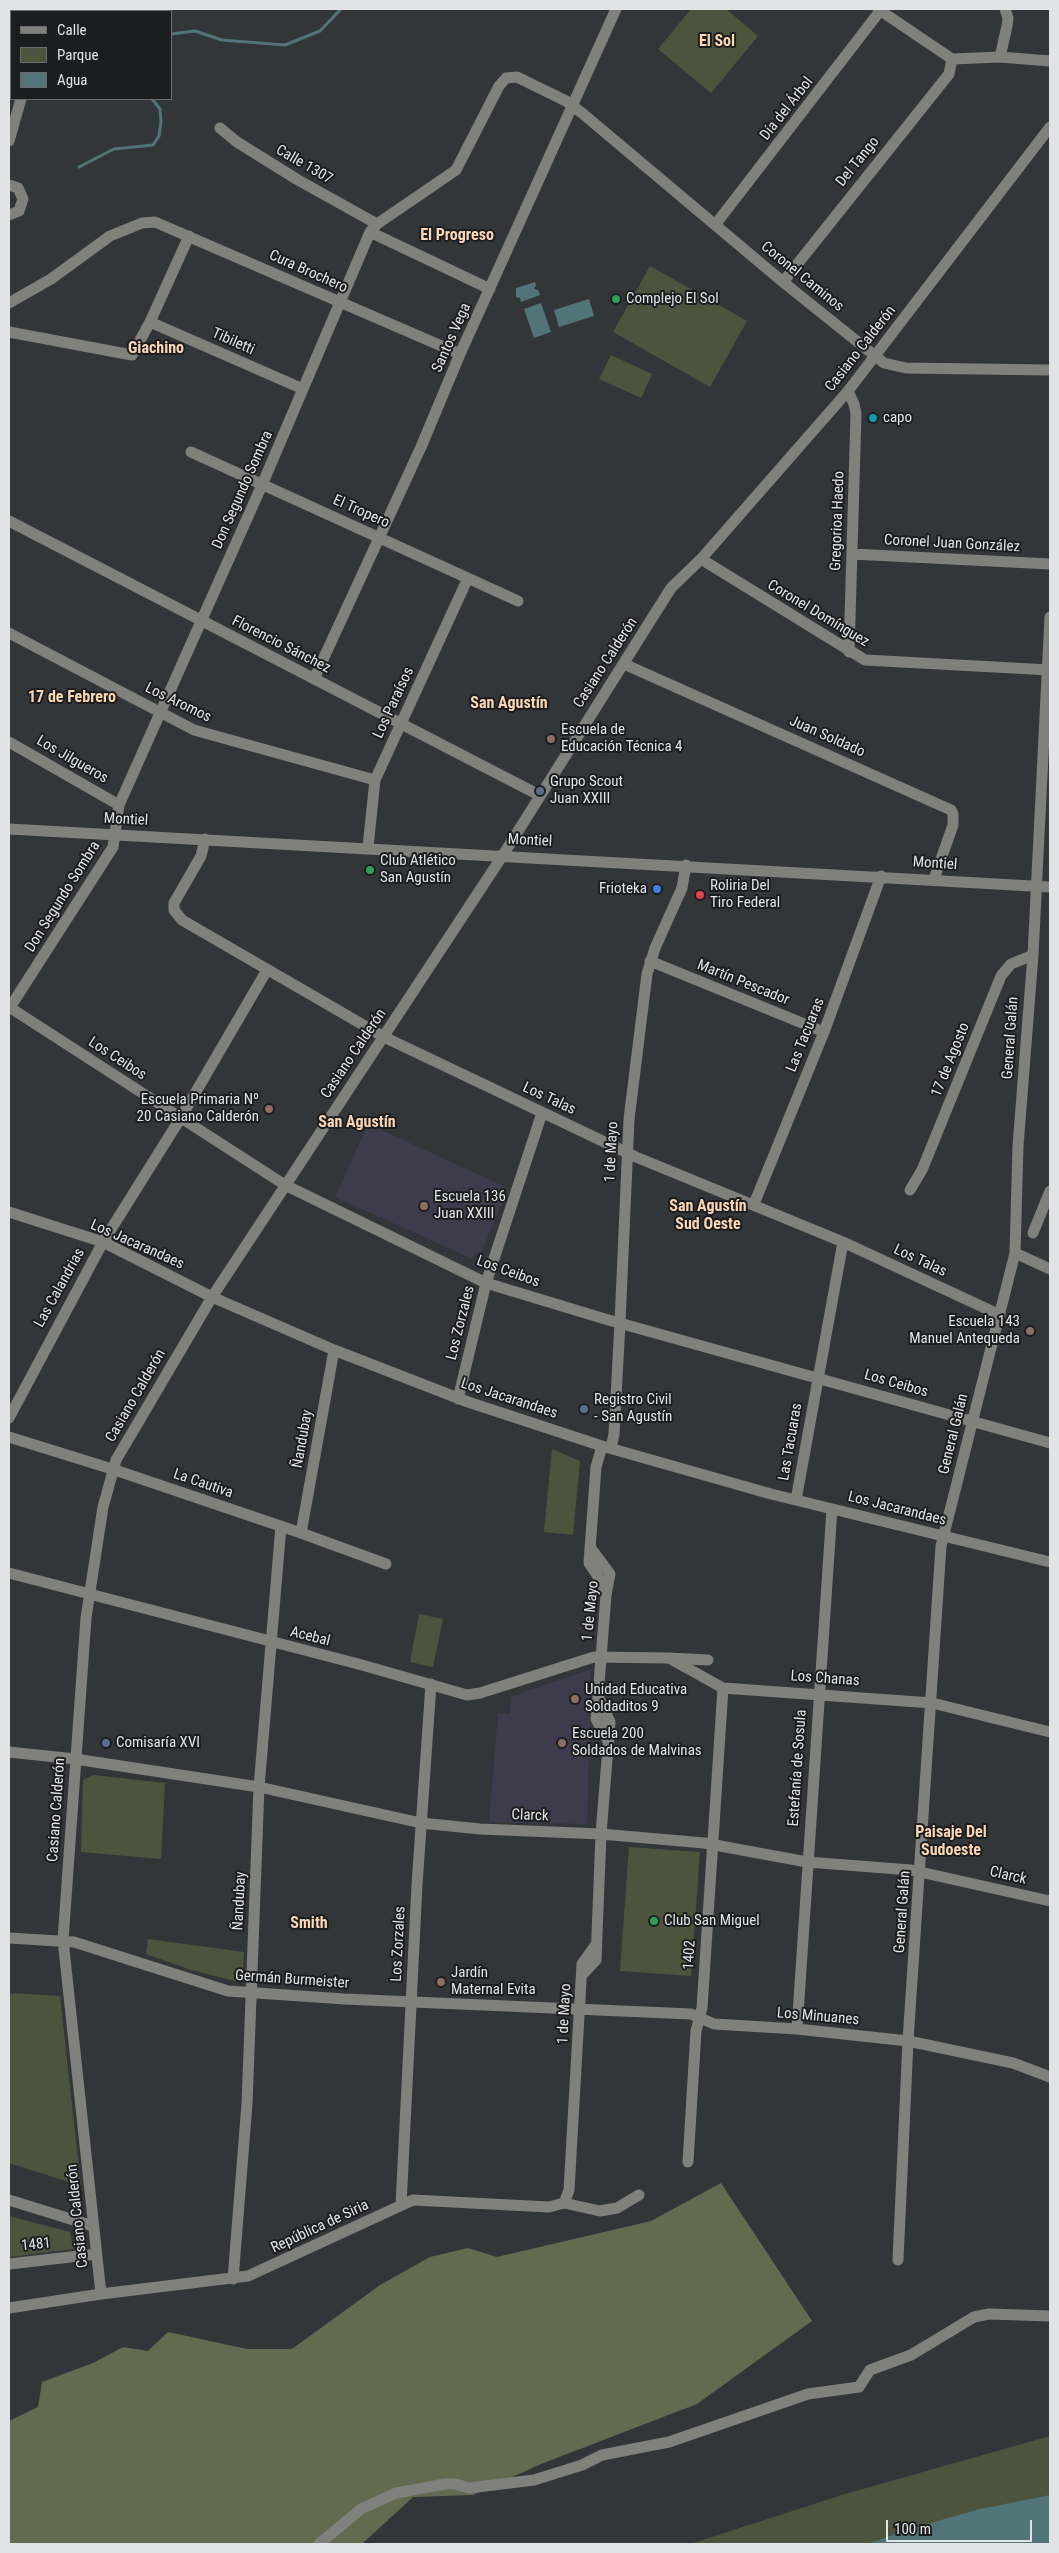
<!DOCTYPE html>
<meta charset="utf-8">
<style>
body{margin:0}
#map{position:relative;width:1059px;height:2553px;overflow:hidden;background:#333639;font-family:"Roboto Condensed",sans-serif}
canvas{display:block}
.frame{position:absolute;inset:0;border:10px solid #e1e3e5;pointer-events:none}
.legend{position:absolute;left:10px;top:10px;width:162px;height:90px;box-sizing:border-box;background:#1c1d1f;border:1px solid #6b6c6e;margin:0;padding:6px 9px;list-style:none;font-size:15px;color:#e1e3e5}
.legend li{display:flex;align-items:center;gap:10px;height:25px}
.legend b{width:25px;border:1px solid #6b6c6e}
.scale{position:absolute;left:886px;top:2520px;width:146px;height:22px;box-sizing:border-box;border:2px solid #e1e3e5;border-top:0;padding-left:6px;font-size:15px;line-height:18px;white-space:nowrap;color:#e1e3e5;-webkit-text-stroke:4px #1c1d1f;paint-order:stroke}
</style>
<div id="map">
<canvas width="1059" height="2553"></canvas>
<div class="frame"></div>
<ul class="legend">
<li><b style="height:6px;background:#80807d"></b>Calle</li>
<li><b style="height:14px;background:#4d543d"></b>Parque</li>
<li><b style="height:14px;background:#517478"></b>Agua</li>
</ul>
<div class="scale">100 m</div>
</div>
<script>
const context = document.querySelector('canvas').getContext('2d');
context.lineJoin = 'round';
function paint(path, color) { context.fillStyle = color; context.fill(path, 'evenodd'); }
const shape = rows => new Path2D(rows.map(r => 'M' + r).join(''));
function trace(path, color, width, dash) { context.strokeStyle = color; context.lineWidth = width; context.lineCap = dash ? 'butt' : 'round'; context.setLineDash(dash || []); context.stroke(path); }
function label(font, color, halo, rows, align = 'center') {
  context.font = font + ' "Roboto Condensed",sans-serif'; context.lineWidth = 4; context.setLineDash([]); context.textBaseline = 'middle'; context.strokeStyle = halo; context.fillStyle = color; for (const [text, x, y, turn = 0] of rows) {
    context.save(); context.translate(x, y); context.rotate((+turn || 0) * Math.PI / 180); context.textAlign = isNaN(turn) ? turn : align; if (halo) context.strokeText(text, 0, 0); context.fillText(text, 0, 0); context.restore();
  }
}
paint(shape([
 [368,1124,508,1188,482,1251,471,1258,335,1197],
 [591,1669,587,1824,489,1822,498,1713,510,1714,511,1697]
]), '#3e3b4c');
paint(shape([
 [691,9,726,9,758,36,711,93,658,49],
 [650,266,747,321,710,387,613,332],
 [611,355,652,374,641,398,599,379],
 [552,1449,580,1461,573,1535,544,1532],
 [419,1614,443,1619,433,1667,410,1662],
 [93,1775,165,1783,161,1859,81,1852,83,1780],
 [629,1847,700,1852,691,1976,620,1971],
 [148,1939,244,1952,243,1978,238,1982,188,1969,146,1954],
 [9,1993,60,1996,81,2186,9,2163],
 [9,2216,70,2232,73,2249,9,2257],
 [1050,2436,1050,2544,690,2544,845,2494]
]), '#4d543d');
paint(shape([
 [721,2183,812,2321,697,2404,541,2464,473,2495,413,2497,362,2544,9,2544,9,2421,38,2407,42,2382,93,2363,123,2347,148,2351,168,2332,247,2349,292,2349,380,2285,430,2257,468,2248,497,2257,651,2221]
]), '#626a50');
paint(shape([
 [535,282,536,285,534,289,538,290,540,295,521,302,520,298,516,297,516,288],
 [589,299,594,316,559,327,554,310],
 [541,303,551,332,534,338,524,309],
 [1050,2495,1050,2544,867,2544,910,2529,980,2509]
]), '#517478');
trace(shape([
 [171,34,195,31,222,40,285,45,320,31,341,9],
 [79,167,114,149,153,145,159,136,161,122,160,109,152,99]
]), '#517478', 3);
trace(shape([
 [878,9,952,59,1000,57,1050,61],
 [52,11,53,9],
 [83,11,84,9],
 [1000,57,1007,26,1008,18,1005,9],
 [220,128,237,142,298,180,377,224],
 [9,141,21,99],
 [9,185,18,188,23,199,19,211,9,215],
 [715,225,880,11],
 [370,232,490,289],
 [783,282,949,74,952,59],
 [9,303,51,279,110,236,142,223,155,222,460,354],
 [150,322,303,389],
 [9,332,132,355,150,322,189,236],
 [848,391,854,404,856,414,849,652],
 [191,452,518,601],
 [9,521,539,795],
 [852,554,1050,564],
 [701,559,865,660,1050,670],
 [9,633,194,730,375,780],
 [624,664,951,810,953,814,953,825,934,879],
 [314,679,421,447,460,354,616,9],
 [9,742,119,805],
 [9,829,1050,887],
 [205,839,201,856,174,903,174,910,182,920,384,1037,636,1157,843,1242,1000,1315],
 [368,847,375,780,468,578],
 [650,961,824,1032],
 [9,1007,285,1185,486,1283,605,1319,1050,1443],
 [9,1009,113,847,119,805,262,485,370,232,377,224,456,170,499,86,506,78,517,77,566,101,582,113,783,282,884,363,906,368,1050,370],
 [910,1190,922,1170,1001,976,1011,964,1033,955],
 [754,1204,824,1032,881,876],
 [9,1212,103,1242,212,1297,334,1350,468,1402,602,1446,771,1494,1050,1562],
 [1033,1233,1050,1191],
 [1015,1253,1050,1269],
 [458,1399,486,1283,542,1113],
 [9,1418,103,1242,180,1119,267,970],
 [9,1437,112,1469,301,1533,386,1564],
 [602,1446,596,1467,589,1563,601,1581,606,1595],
 [611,1448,614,1434,620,1323,629,1119,647,974,655,948,682,888,686,865],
 [796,1500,843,1242],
 [301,1533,334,1350],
 [590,1547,610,1574,606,1595,598,1696],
 [9,1573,362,1665,467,1695,480,1693,594,1657,669,1658,723,1688,932,1703,1050,1732],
 [669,1658,708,1660],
 [9,1752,75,1759,259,1787,421,1823,480,1829,601,1834,704,1843,807,1862,911,1870,1050,1901],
 [9,1938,74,1942,228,1991,344,1999,691,2014,714,2024,797,2029,908,2041,1013,2063,1050,2077],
 [582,1975,596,1960,601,1834,610,1722,598,1696,596,1719,608,1741],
 [797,2029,832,1509],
 [688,2162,696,2031,702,2008,723,1688],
 [9,2200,93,2226],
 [564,2203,569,2190,582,1964,595,1946],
 [401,2205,417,1885,431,1684],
 [898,2260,908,2041,941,1546,1015,1253,1018,1146,1033,955,1050,617],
 [9,2264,97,2254],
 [233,2279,247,2104,259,1787,281,1526],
 [101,2294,63,1940,86,1618,103,1507,116,1460,212,1297,503,855,671,588,701,559,848,391,1050,127],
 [9,2308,101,2294,248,2276,413,2200,549,2207,564,2203,600,2211,617,2208,639,2195],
 [319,2544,361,2509,396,2493,445,2484,456,2484,469,2488,534,2480,582,2465,602,2455,669,2442,808,2394,859,2387,870,2370,911,2355,974,2317,989,2314,1050,2316]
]), '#80807d', 11);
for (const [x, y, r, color] of [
 [616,299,5,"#2e9e5b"],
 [873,418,5,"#0f9aa8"],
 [551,739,5,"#8d6e63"],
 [540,791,5,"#5c6f8a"],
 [370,870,5,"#2e9e5b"],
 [657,889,5,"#3f7fe0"],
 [700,895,5,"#e0444e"],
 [269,1109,5,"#8d6e63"],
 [424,1206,5,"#8d6e63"],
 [1030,1331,5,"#8d6e63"],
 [584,1409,5,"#5c6f8a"],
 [575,1699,5,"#8d6e63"],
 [106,1743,5,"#5c6f8a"],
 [562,1743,5,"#8d6e63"],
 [654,1921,5,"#2e9e5b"],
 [441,1982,5,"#8d6e63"]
]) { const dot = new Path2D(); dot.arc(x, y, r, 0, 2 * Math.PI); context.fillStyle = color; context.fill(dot); trace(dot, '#1c1d1f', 2); }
label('15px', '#e1e3e5', '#1c1d1f', [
 ["Día del Árbol",787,109,-52],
 ["Del Tango",858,162,-51],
 ["Calle 1307",304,165,30],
 ["Cura Brochero",308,272,24],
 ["Coronel Caminos",802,277,39],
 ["Santos Vega",452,338,-66],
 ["Tibiletti",233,342,24],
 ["Casiano Calderón",861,349,-52],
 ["Don Segundo Sombra",243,490,-66],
 ["El Tropero",361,512,24],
 ["Gregorioa Haedo",838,521,-88],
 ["Coronel Juan González",952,544,3],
 ["Coronel Domínguez",818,614,31],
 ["Florencio Sánchez",281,645,27],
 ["Casiano Calderón",606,663,-57],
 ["Los Aromos",178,703,26],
 ["Los Paraísos",394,703,-65],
 ["Juan Soldado",827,737,24],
 ["Los Jilgueros",72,760,30],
 ["Montiel",126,820,3],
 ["Montiel",530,841,3],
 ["Montiel",935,864,4],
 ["Don Segundo Sombra",63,897,-58],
 ["Martín Pescador",743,983,22],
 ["Las Tacuaras",806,1035,-68],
 ["General Galán",1011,1038,-86],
 ["Casiano Calderón",354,1054,-56],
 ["Los Ceibos",117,1059,33],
 ["17 de Agosto",951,1060,-68],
 ["Los Talas",549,1099,25],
 ["1 de Mayo",612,1152,-87],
 ["Los Jacarandaes",137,1245,24],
 ["Los Talas",920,1261,25],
 ["Los Ceibos",508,1272,20],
 ["Las Calandrias",60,1288,-61],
 ["Los Zorzales",461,1323,-76],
 ["Los Ceibos",896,1384,16],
 ["Casiano Calderón",136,1396,-60],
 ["Los Jacarandaes",509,1399,18],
 ["General Galán",954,1434,-76],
 ["Ñandubay",303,1439,-80],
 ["Las Tacuaras",791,1442,-80],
 ["La Cautiva",203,1484,19],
 ["Los Jacarandaes",897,1509,14],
 ["1 de Mayo",591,1611,-84],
 ["Acebal",310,1637,14],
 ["Los Chanas",825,1679,4],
 ["Estefanía de Sosula",798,1768,-86],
 ["Casiano Calderón",57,1810,-86],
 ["Clarck",530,1816,2],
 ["Clarck",1008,1876,13],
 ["Ñandubay",240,1901,-87],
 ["General Galán",903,1912,-86],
 ["Los Zorzales",399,1944,-87],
 ["1402",690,1955,-87],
 ["Germán Burmeister",292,1980,4],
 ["1 de Mayo",565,2014,-87],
 ["Los Minuanes",818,2017,5],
 ["Casiano Calderón",78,2216,-96],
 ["República de Siria",320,2227,-25],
 ["1481",36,2245,-6]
]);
label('15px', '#e1e3e5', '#1c1d1f', [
 ["Complejo El Sol",626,299],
 ["capo",883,418],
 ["Escuela de",561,730],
 ["Educación Técnica 4",561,747],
 ["Grupo Scout",550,782],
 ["Juan XXIII",550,799],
 ["Club Atlético",380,861],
 ["San Agustín",380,878],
 ["Roliria Del",710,886],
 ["Tiro Federal",710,903],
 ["Frioteka",647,889,"right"],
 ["Escuela Primaria Nº",259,1100,"right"],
 ["20 Casiano Calderón",259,1117,"right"],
 ["Escuela 136",434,1197],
 ["Juan XXIII",434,1214],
 ["Escuela 143",1020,1322,"right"],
 ["Manuel Antequeda",1020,1339,"right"],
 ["Registro Civil",594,1400],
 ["- San Agustín",594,1417],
 ["Unidad Educativa",585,1690],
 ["Soldaditos 9",585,1707],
 ["Escuela 200",572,1734],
 ["Soldados de Malvinas",572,1751],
 ["Comisaría XVI",116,1743],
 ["Club San Miguel",664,1921],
 ["Jardín",451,1973],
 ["Maternal Evita",451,1990]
], 'left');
label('bold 16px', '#fad6b4', '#1c1d1f', [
 ["El Sol",717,42],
 ["El Progreso",457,236],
 ["Giachino",156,349],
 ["17 de Febrero",72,698],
 ["San Agustín",509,704],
 ["San Agustín",357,1123],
 ["San Agustín",708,1207],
 ["Sud Oeste",708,1225],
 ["Paisaje Del",951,1833],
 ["Sudoeste",951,1851],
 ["Smith",309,1924]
]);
</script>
